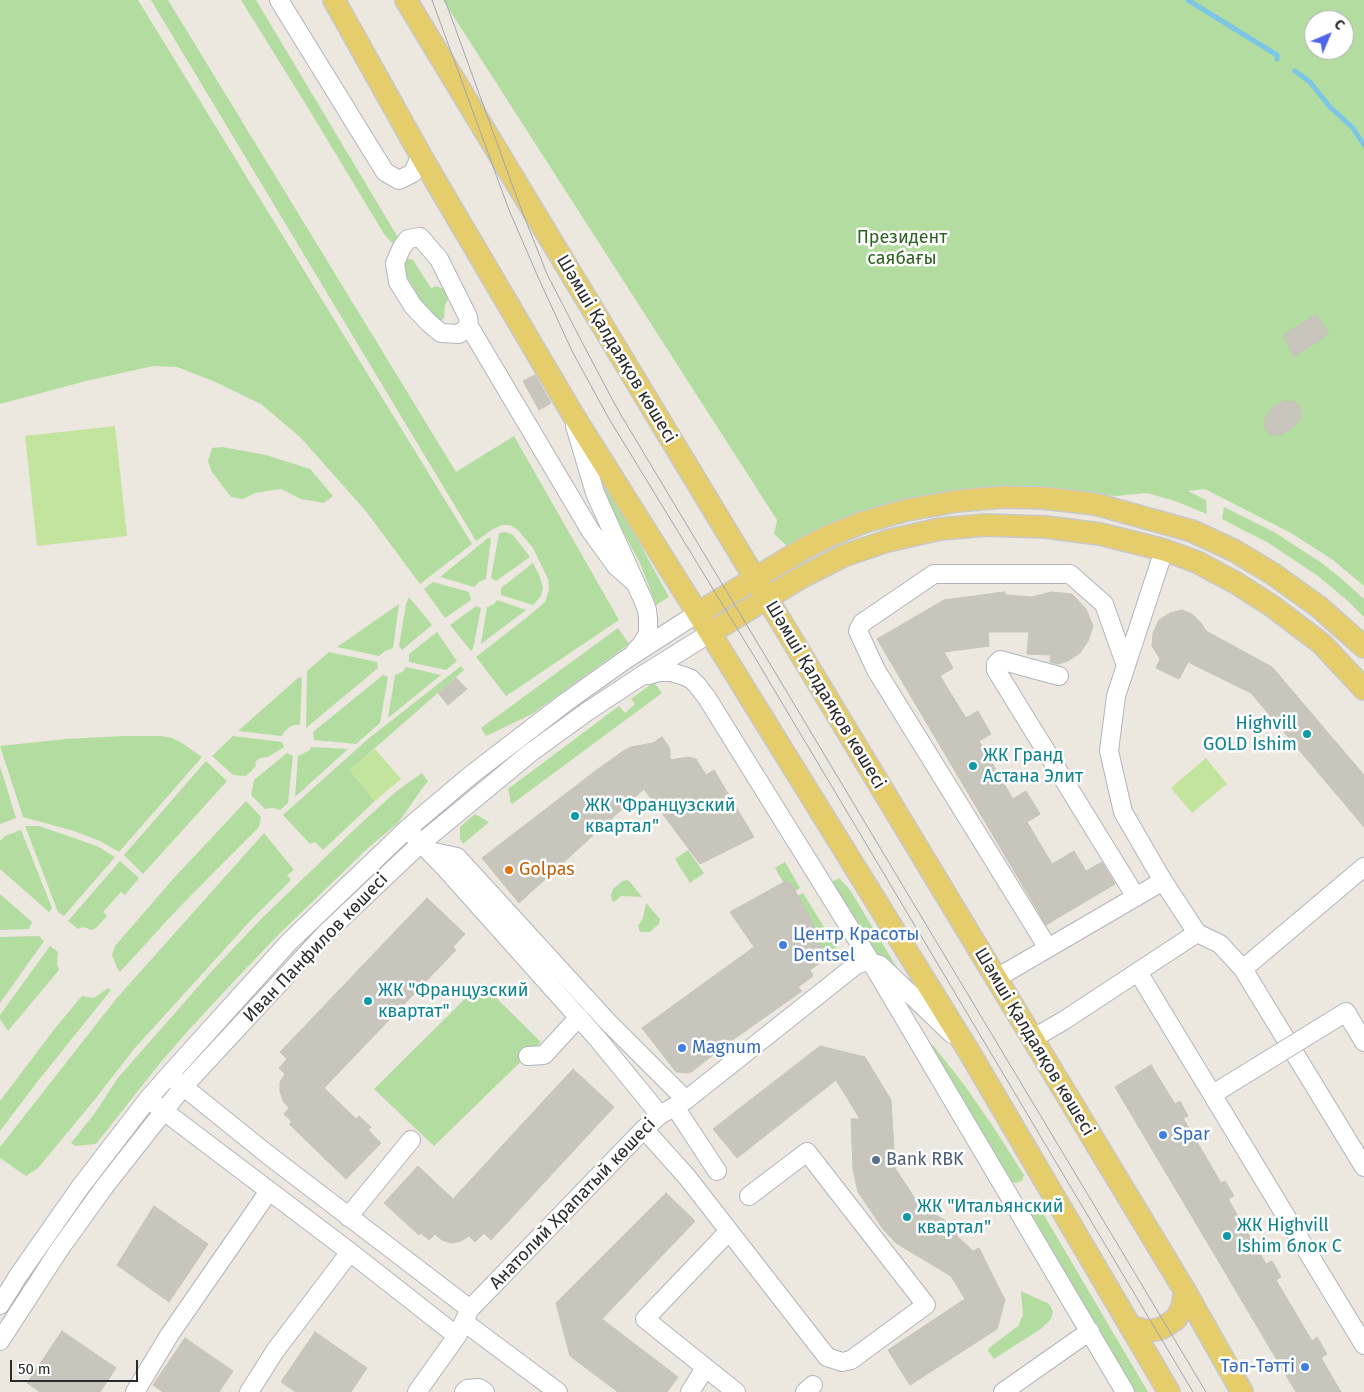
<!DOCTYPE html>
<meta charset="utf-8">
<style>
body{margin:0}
#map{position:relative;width:1364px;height:1392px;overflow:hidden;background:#ece7df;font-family:"Fira Sans",sans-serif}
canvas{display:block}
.north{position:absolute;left:1304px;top:10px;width:50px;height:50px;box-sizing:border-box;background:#fff;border:1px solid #aaa;border-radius:50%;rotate:45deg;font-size:14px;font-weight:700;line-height:20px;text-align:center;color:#2b2b2b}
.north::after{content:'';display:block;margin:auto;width:18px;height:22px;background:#4e65ea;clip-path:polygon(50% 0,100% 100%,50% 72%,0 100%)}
.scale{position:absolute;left:10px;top:1360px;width:128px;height:22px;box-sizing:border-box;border:2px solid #2b2b2b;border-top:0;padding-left:6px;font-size:15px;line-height:18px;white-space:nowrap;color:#2b2b2b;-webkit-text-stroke:4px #fff;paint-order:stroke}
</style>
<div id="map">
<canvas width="1364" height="1392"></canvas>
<div class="north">С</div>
<div class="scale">50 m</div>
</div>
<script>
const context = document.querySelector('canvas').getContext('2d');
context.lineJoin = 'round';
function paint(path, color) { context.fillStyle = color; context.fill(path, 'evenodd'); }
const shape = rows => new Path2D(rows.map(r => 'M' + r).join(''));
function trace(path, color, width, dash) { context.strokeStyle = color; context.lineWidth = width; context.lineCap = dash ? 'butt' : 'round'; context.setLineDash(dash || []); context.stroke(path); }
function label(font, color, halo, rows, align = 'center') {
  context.font = font + ' "Fira Sans",sans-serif'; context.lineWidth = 5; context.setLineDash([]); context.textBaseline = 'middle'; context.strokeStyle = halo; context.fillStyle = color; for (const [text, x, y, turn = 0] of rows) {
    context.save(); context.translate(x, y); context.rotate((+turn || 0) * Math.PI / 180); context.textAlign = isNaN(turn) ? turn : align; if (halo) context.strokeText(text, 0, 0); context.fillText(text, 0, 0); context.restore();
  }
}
paint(shape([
 [0,0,138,0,472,544,420,584,365,510,300,437,261,404,213,381,177,367,153,366,86,381,0,404],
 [151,0,168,0,456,472,514,436,619,620,506,696,476,657,526,618,545,602,549,590,548,579,533,548,518,530,510,525,502,525,493,529,476,541],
 [241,0,256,0,399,239,398,244,391,242,384,234,305,103],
 [443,0,1364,0,1364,586,1333,560,1291,533,1205,489,1188,491,1206,500,1207,514,1175,501,1147,493,1115,496,1007,488,940,493,861,513,787,546,774,534,777,520],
 [1314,20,1344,20,1344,50,1314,50],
 [406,258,413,260,431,288,437,286,446,290,450,296,445,305,444,318,441,321,430,316,403,270,403,261],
 [222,447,266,455,310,469,333,496,324,503,301,499,281,489,255,493,243,499,231,497,212,472,208,461,212,448],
 [598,468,669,597,656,605,640,563,610,507],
 [1224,507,1274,532,1322,563,1343,580,1364,599,1364,617,1349,602,1318,576,1267,542,1222,519],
 [505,532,513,535,530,557,496,581,491,578,499,533],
 [488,538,491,538,486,579,479,582,474,587,440,577],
 [533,563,539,575,543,587,541,596,533,605,501,595,501,588],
 [433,582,469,592,471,600,445,618,424,589],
 [409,597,432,625,402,650,399,646,406,604],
 [497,600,526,610,481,644,487,607,494,604],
 [399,604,393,648,385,651,379,656,337,647],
 [476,606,481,608,473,649,471,651,450,625],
 [618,628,629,644,532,714,486,736,481,728],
 [437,632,457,661,446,670,409,662,409,654],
 [329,652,377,662,378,668,306,728,307,671],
 [461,666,464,670,350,770,375,801,323,850,315,842,310,844,283,815,368,739],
 [406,667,441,675,388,718,395,675,402,672],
 [383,675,388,677,380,723,356,744,314,740,313,732],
 [299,677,302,678,300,725,295,725,291,726,285,731,282,736,238,731],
 [654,682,662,693,512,804,510,802,510,796,508,789,619,706,625,713,635,704,631,699],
 [124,736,160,736,172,738,182,743,202,757,119,852,100,841,74,831,23,817,0,746,66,739],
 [233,736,282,742,284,747,268,757,260,758,255,762,256,766,246,776,233,775,212,756],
 [311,747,348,749,295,797,298,756,310,750],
 [287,753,293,756,288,803,280,810,273,808,265,809,251,795,254,780],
 [206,761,227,781,143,874,124,855],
 [0,766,16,818,0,824],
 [422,773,428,781,424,786,398,823,369,847,276,937,221,995,187,1032,160,1063,96,1144,75,1146,71,1143,95,1113,117,1079,210,973,262,918,359,825,398,790],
 [246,801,261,817,259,827,215,871,172,915,120,972,117,968,112,955,115,946,173,879],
 [475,814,489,822,463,844,460,839,460,827],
 [25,826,39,826,77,839,99,847,115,857,64,916,58,912],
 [21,830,52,908,49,912,0,869,0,841,5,836],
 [264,833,294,870,287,875,291,880,251,920,134,1049,96,1098,38,1168,26,1176,0,1158,0,1147,116,999],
 [688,850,704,873,690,883,675,859],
 [120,861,139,878,125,895,121,892,103,912,107,916,96,928,92,930,83,927,78,929,68,921],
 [785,862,800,888,790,894,775,868],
 [839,878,850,890,908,986,903,984,862,939,828,884],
 [627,880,630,882,642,897,621,896,614,902,612,901,611,896,613,889,623,881],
 [803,893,840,953,835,960,830,963,793,898],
 [0,894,32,922,29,929,0,930],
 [646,903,660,919,659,924,650,932,640,932,638,926,643,918],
 [39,936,44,941,0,1003,0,937],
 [50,946,58,952,57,963,59,970,8,1031,0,1019,0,1015],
 [481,983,541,1042,434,1146,374,1089],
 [108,988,111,990,38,1081,0,1131,0,1101,56,1027,82,996,94,998],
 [933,1045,965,1086,992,1125,1024,1175,1022,1181,1015,1183,1009,1181,928,1047],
 [1027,1202,1038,1205,1148,1392,1134,1392,1023,1207],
 [1021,1291,1049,1304,1053,1311,1051,1319,1042,1328,994,1359,988,1351,989,1348,1018,1326,1023,1315]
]), '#b3dda0');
paint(shape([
 [115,426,127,536,37,546,25,436],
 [375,749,401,779,375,801,349,770],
 [1206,758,1227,784,1192,813,1171,788]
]), '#c3e49d');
trace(shape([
 [1188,0,1277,55,1277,59],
 [1295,71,1310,82,1330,107,1353,128,1364,145]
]), '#7cc5e4', 5);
const building = shape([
 [1316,314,1329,334,1294,357,1283,335,1316,314],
 [535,375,551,403,539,410,523,381,535,375],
 [1285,401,1296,402,1301,409,1301,417,1295,426,1288,431,1281,435,1271,435,1264,427,1266,416,1272,408,1285,401],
 [1004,592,1006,595,1032,597,1051,592,1072,594,1086,609,1093,626,1088,641,1080,653,1068,661,1058,664,1050,662,1051,655,1027,654,1029,632,988,632,989,646,944,652,953,668,940,676,966,718,978,711,991,734,979,741,1013,799,1026,791,1040,814,1027,822,1052,864,1074,851,1086,871,1102,862,1115,884,1046,925,877,639,944,600,1004,592],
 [1182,610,1192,614,1201,623,1206,631,1272,667,1364,775,1364,827,1251,693,1188,662,1179,679,1156,668,1160,659,1152,646,1153,633,1159,620,1170,613,1182,610],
 [456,678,467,689,448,705,438,693,456,678],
 [662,737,670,749,670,760,688,757,696,759,706,775,714,770,754,837,700,864,644,789,519,903,482,858,594,772,623,751,631,747,653,743,662,737],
 [786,881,792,885,821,939,818,941,827,958,810,970,813,976,798,987,802,991,731,1041,690,1073,676,1072,642,1028,754,947,730,912,786,881],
 [427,898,465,934,453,947,456,950,324,1088,356,1119,359,1116,371,1127,368,1130,381,1143,346,1179,289,1124,292,1122,284,1114,289,1108,283,1101,280,1091,280,1082,285,1074,279,1068,287,1059,280,1052,427,898],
 [820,1046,865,1057,891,1100,895,1168,919,1205,961,1230,957,1236,973,1251,979,1248,1005,1300,997,1329,910,1385,888,1350,965,1299,951,1276,896,1243,883,1229,858,1192,853,1169,851,1119,860,1119,836,1080,737,1158,713,1129,820,1046],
 [1151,1065,1175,1104,1180,1101,1188,1116,1183,1118,1221,1183,1225,1181,1234,1196,1228,1199,1266,1264,1272,1261,1281,1277,1276,1280,1312,1341,1317,1337,1327,1354,1321,1358,1341,1392,1296,1392,1115,1087,1151,1065],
 [573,1069,614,1107,491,1240,484,1233,475,1242,469,1236,461,1241,452,1243,442,1240,435,1234,429,1240,421,1233,419,1235,384,1203,418,1166,453,1199,573,1069],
 [666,1193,695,1221,602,1319,678,1377,667,1392,618,1392,570,1356,556,1303,666,1193],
 [154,1206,208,1244,169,1302,117,1265,154,1206],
 [62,1331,116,1368,100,1392,40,1392,27,1383,62,1331],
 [315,1332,367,1368,351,1392,296,1392,281,1382,315,1332],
 [185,1338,233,1371,219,1392,163,1392,153,1385,185,1338]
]);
paint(building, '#c8c5bd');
trace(building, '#c7c3b9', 1);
const minor = shape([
 [279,0,385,172,399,180,413,173,417,164,425,163],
 [469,326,459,334,441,333,429,323,413,306,398,282,395,263,402,247,408,239,420,237,439,259,468,317,469,326,590,530,616,566,634,582],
 [575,426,595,493,644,602,647,610,648,619,648,634,641,645,636,650],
 [648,675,659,672,671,672,684,676,691,679,697,685,707,698,871,962,1125,1392],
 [1059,676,1000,660,996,664,996,670,1136,897],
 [414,836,446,869,597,1038,660,1115],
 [429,851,457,857,607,1021,686,1100],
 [1163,881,1123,812,1109,751,1116,696,1164,550],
 [1197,933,1220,944,1243,969,1364,1167],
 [1048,948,876,670,858,631,862,623,934,574,1070,574,1104,604,1126,666],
 [1243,969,1364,867],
 [1138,972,1364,1345],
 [995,979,1163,881,1197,933,1063,1021,1032,1039],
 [1325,1025,1346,1012,1364,1042],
 [528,1056,544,1055,579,1017],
 [174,1079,267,1154,470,1309],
 [1213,1094,1265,1062],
 [156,1105,350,1252,457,1336],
 [675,1107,717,1171],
 [644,1129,687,1177,827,1357,842,1362,851,1360,926,1305,807,1152,749,1196],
 [348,1217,411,1140],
 [729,1231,645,1319,736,1392],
 [0,1305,18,1276,81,1186,148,1099,169,1075,289,942,407,829,471,775,566,702,625,660,698,613],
 [464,1322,558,1392],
 [0,1341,59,1250,105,1186,164,1111,183,1087,325,934,421,843,530,753,588,711,638,678,710,633],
 [135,1392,170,1334,269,1191],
 [249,1392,275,1351,350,1252],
 [417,1392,457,1336,470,1309,644,1129,660,1115,686,1100,856,965,864,962,871,962,880,965,952,1034],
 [464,1392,467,1389,479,1388,485,1392],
 [690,1392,705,1368],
 [805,1392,813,1385],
 [1003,1392,1090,1331]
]);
const major = shape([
 [334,0,425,163,572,413,725,657,968,1050,1169,1392],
 [406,0,1185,1291,1242,1392],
 [698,613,805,548,831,535,864,522,907,510,957,501,1003,497,1043,498,1095,504,1192,531,1235,551,1273,574,1319,607,1364,647],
 [710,633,800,578,843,556,887,541,940,529,986,525,1046,527,1100,534,1164,550,1197,562,1236,583,1272,606,1322,644,1364,689],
 [1130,1326,1147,1331,1160,1329,1176,1319,1182,1308,1185,1291]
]);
trace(minor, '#b2b4bd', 20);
trace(major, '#c8c8c8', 24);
trace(minor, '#fff', 18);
trace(major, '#e5cd6b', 21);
trace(shape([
 [432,0,509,210,538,277,572,351,608,417,757,661,1193,1392],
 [445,0,520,206,547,274,584,346,618,410,1206,1392]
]), '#a2a4b4', 1);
const minorBridge = shape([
 [1265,1062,1325,1025]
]);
trace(minorBridge, '#b2b4bd', 20, []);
trace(minorBridge, '#fff', 18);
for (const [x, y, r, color] of [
 [1307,734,5,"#0f9aa8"],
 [973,766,5,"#0f9aa8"],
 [575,816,5,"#0f9aa8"],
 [509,870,5,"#e8710a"],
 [783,945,5,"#3f7fe0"],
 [368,1001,5,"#0f9aa8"],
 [682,1048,5,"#3f7fe0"],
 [1163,1135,5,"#3f7fe0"],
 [876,1160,5,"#5c6f8a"],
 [907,1217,5,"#0f9aa8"],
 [1227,1236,5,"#0f9aa8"],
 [1305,1367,5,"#3f7fe0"]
]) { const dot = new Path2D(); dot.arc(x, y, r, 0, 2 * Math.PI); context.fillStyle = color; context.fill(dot); trace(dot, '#fff', 2); }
label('18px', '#2c6321', '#fff', [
 ["Президент",902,238],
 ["саябағы",902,259]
]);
label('18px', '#2b2b2b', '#fff', [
 ["Шәмші Қалдаяқов көшесі",616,349,59],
 ["Шәмші Қалдаяқов көшесі",825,695,59],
 ["Иван Панфилов көшесі",316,948,-46],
 ["Шәмші Қалдаяқов көшесі",1034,1042,59],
 ["Анатолий Храпатый көшесі",573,1204,-46]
]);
label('18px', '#0d838f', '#fff', [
 ["Highvill",1297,724,"right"],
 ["GOLD Ishim",1297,745,"right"],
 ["ЖК Гранд",983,756],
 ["Астана Элит",983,777],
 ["ЖК \"Французский",585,806],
 ["квартал\"",585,827],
 ["ЖК \"Французский",378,991],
 ["квартат\"",378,1012],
 ["ЖК \"Итальянский",917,1207],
 ["квартал\"",917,1228],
 ["ЖК Highvill",1237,1226],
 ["Ishim блок C",1237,1247]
], 'left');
label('18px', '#c56008', '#fff', [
 ["Golpas",519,870]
], 'left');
label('18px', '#366cbe', '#fff', [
 ["Центр Красоты",793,935],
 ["Dentsel",793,956],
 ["Magnum",692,1048],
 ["Spar",1173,1135],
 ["Тәп-Тәтті",1295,1367,"right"]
], 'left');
label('18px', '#4e5e75', '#fff', [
 ["Bank RBK",886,1160]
], 'left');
</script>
